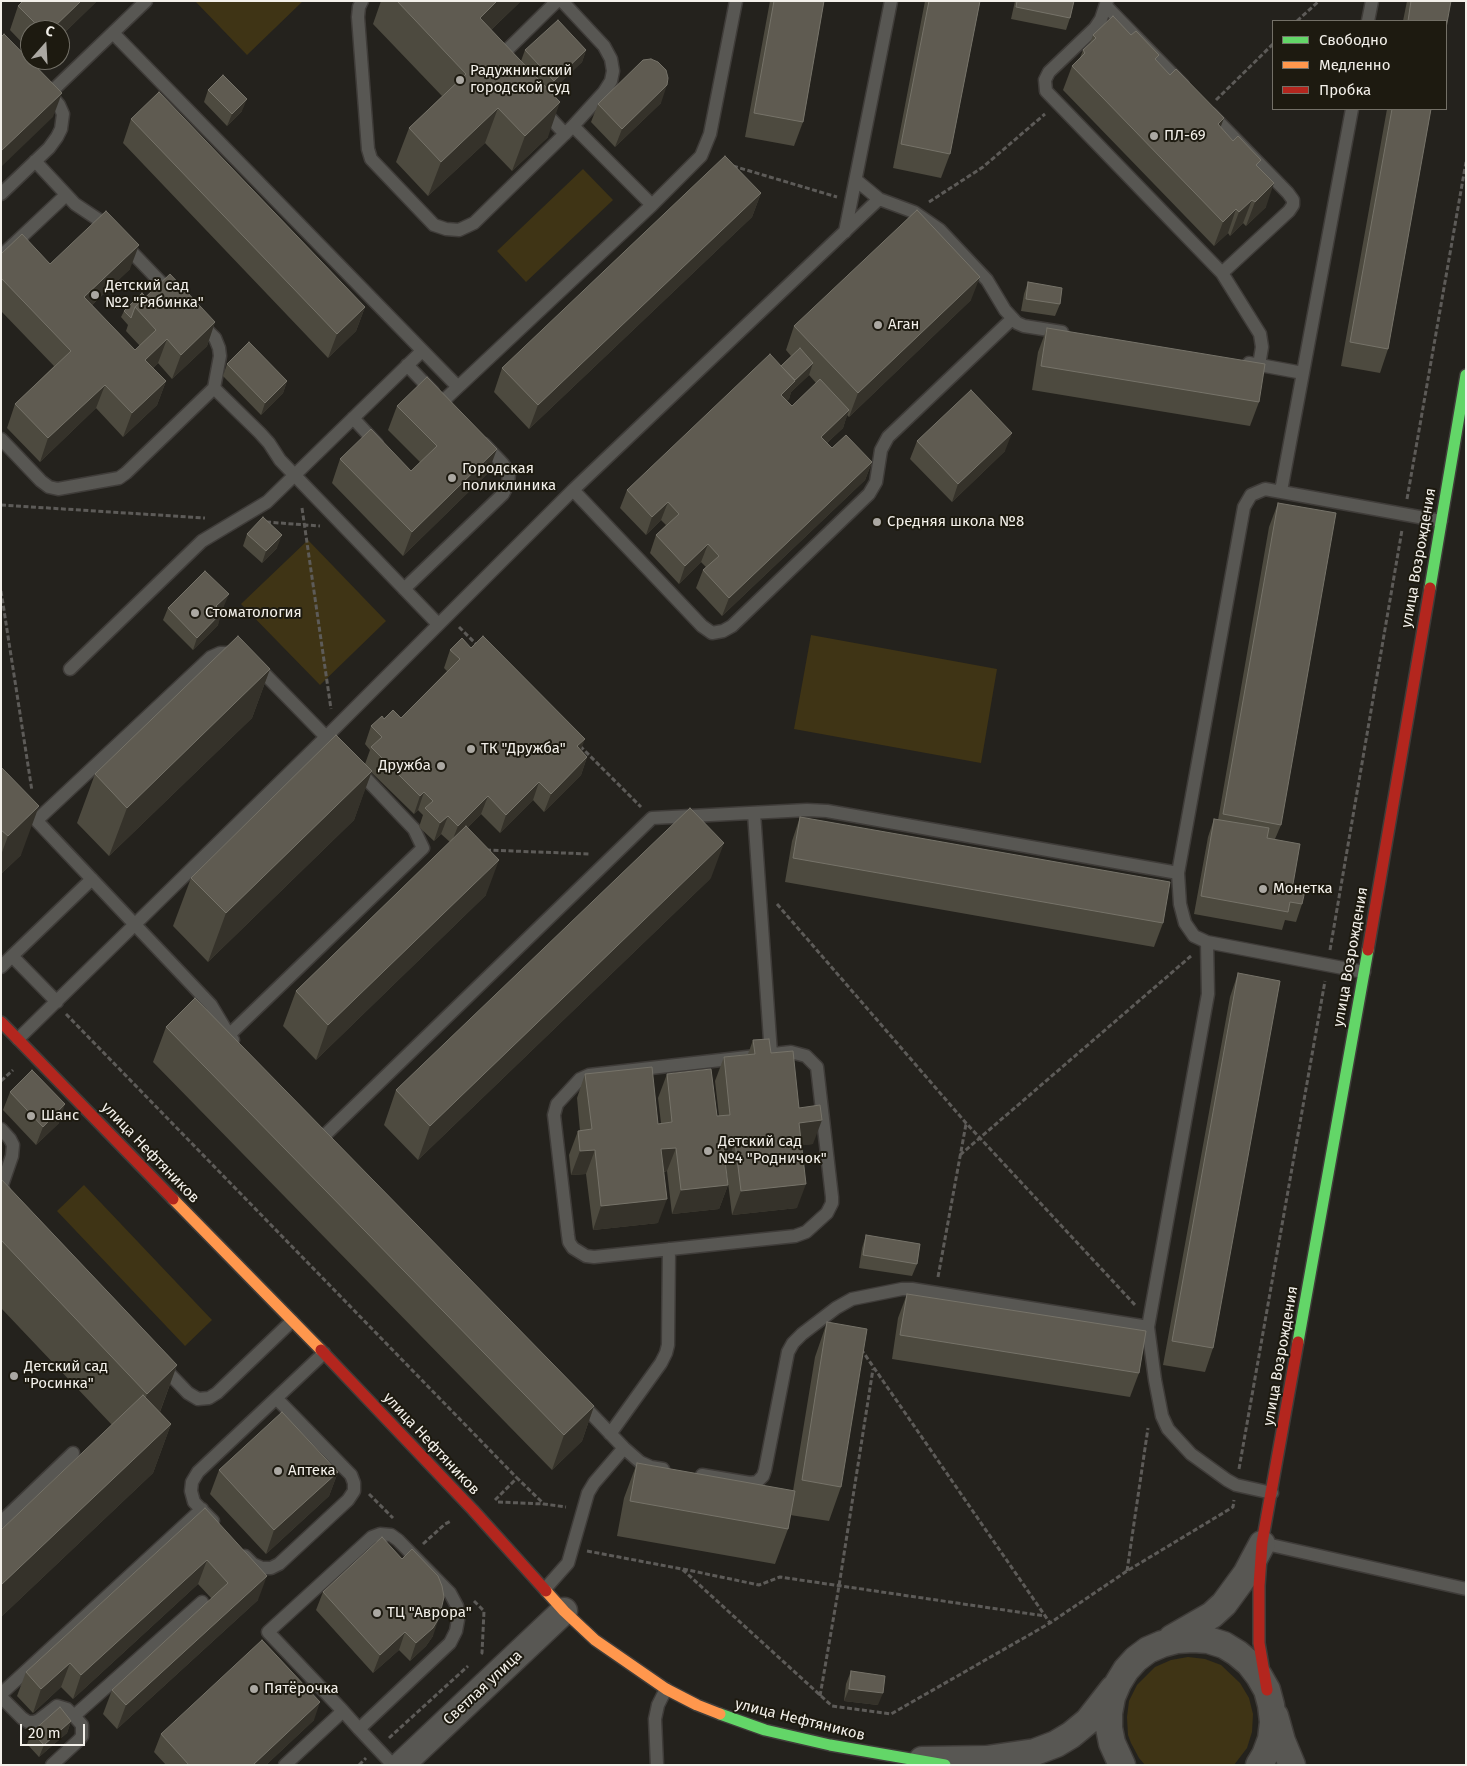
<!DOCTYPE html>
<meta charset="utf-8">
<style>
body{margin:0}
#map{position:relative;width:1467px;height:1766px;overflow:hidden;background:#24221d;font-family:"Fira Sans",sans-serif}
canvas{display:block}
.frame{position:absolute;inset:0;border:2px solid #f3f0ea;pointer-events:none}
.legend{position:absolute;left:1272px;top:20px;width:175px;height:90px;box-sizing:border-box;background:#1d1a10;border:1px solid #737067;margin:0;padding:6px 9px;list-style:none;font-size:15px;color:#f3f0ea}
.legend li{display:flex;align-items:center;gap:10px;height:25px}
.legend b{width:25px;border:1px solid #737067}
.north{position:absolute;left:20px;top:20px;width:50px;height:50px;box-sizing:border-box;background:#1d1a10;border:1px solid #737067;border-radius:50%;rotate:19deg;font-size:14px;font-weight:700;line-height:20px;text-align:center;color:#f3f0ea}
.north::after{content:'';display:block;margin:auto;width:18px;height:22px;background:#aba8a2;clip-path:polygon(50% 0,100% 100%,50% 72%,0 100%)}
.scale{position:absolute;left:20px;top:1724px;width:65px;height:22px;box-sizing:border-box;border:2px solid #f3f0ea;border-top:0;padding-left:6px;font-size:15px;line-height:18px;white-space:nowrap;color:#f3f0ea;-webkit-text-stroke:4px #1d1a10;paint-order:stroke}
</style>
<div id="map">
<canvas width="1467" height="1766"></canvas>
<div class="frame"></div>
<ul class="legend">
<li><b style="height:6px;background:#63d668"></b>Свободно</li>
<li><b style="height:6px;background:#ff974d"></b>Медленно</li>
<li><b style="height:6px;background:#b3261e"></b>Пробка</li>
</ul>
<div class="north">С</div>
<div class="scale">20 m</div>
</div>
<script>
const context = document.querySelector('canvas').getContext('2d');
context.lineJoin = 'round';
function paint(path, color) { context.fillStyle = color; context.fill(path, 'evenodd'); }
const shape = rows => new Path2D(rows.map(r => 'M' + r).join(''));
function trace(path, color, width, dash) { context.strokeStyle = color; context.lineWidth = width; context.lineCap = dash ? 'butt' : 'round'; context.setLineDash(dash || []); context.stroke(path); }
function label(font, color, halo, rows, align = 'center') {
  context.font = font + ' "Fira Sans",sans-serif'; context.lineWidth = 4; context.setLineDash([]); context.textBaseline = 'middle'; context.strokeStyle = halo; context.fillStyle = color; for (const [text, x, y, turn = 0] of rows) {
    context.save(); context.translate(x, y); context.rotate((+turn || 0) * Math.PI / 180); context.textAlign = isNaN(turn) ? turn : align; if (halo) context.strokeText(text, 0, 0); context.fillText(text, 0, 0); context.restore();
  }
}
paint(shape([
 [195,1,303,1,247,55],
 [583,169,613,200,526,282,497,251],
 [308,540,386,621,320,685,241,604],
 [811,635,997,669,981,763,794,729],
 [84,1185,212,1320,185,1346,57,1211],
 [1188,1657,1205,1659,1221,1665,1240,1683,1249,1698,1253,1714,1252,1732,1247,1748,1234,1765,1145,1765,1139,1758,1131,1743,1128,1735,1127,1717,1129,1701,1137,1685,1155,1667,1171,1660]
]), '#3f3415');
const lane = shape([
 [362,1,359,7,358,17,368,149,371,159,434,225,446,229,459,230,474,223,573,126],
 [562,1,604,46,611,59,613,71,611,81,604,92,573,126,652,205],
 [1107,1,1101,19,1095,28,1049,72,1045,80,1046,91,1222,273],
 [1106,6,1183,85],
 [1368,21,1372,1],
 [113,33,458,387],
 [503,63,503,56,506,51,557,1],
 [49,94,146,1],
 [542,109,565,134],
 [1211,114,1288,193,1293,200,1293,205,1289,211,1222,273,1260,334,1262,347,1259,365],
 [35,161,75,204,102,222,110,230],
 [856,180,879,199,914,212,940,230,987,280,1005,310,1017,323,1024,326,1062,332],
 [1,194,49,148,57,137,61,129,63,114,59,105,47,91],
 [845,232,891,1],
 [124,244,172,294],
 [1,256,66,195],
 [1249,363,1303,373],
 [407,365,433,392],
 [214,388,260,433,269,443,280,460,438,624],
 [442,402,652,205,701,156,710,134,736,1],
 [353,418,377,444],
 [1,439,41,481,49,487,58,489,119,478,126,473,214,388,220,356,219,348,215,338,200,323],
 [573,490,702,626,712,633,723,631,732,626,869,494,876,482,881,450,888,437,1012,319],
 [1281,491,1352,109],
 [404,589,503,494,508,484,509,473,503,464,484,444],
 [257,666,332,743],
 [70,669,202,541,267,502,422,351],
 [1,783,211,1005,229,1035,233,1040],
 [754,813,771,1054],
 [37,820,211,657,220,653,236,653],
 [1178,873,1244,507,1251,495,1265,489,1441,521],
 [1,967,12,956],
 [57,1002,12,956,92,879],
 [229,1035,423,848,414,829,358,770],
 [18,1039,326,737,573,490,879,199],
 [791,1052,806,1056,817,1067,832,1197,832,1203,827,1213,806,1232,795,1236,594,1257,586,1256,573,1248,569,1242,568,1235,554,1115,557,1104,580,1079,589,1075,791,1052],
 [1,1129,10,1139,13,1145,12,1156,2,1185,5,1198],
 [324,1136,652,818,807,810,827,811,1178,873,1180,904,1185,923,1194,936,1207,942,1364,972],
 [1148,1327,1208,994,1207,942],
 [162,1366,188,1393,198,1399,209,1398,217,1393,292,1321],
 [581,1403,624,1448,640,1462,651,1467,663,1469],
 [610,1434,661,1363,666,1353,668,1345,669,1249],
 [702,1475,750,1483,757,1482,763,1476,765,1470,788,1352,793,1343,802,1334,836,1308,852,1299,902,1289,912,1289,1148,1327,1155,1380,1162,1416,1168,1429,1191,1454,1227,1480,1236,1485,1272,1493],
 [213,1521,194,1502,191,1491,192,1482,198,1472,324,1353],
 [1,1522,73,1453],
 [1262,1543,1466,1589],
 [245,1556,253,1564,262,1568,271,1568,279,1564,348,1500,354,1491,354,1483,351,1475,277,1399],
 [545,1589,568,1563,588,1493,594,1483,624,1448],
 [1,1694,202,1509],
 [1,1697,22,1718,28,1722,34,1722,39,1720,57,1706,67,1709,74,1716,202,1602],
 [359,1729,450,1643,456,1631,458,1620,457,1606,450,1593,398,1540,391,1535,380,1534,372,1537,268,1632,343,1711,359,1729,393,1765],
 [52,1765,79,1740,82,1736,82,1725,74,1716],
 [285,1765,343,1711],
 [657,1765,655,1719,658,1705,666,1689]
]);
const street = shape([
 [1172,1638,1212,1615,1224,1604,1246,1574,1262,1544],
 [1275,1716,1282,1741,1292,1765],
 [922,1760,987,1759,1035,1752,1056,1744,1071,1735,1088,1721,1113,1689],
 [401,1765,564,1611],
 [1122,1765,1112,1743,1109,1728,1109,1713,1112,1697,1118,1683,1126,1670,1136,1659,1148,1650,1162,1644,1177,1640,1193,1639,1208,1640,1224,1645,1237,1653,1249,1663,1259,1676,1267,1690,1271,1705,1273,1722,1271,1739,1265,1755,1259,1765]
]);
const fast = shape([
 [1430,588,1466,375],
 [1298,1342,1368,950],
 [720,1714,765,1730,830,1745,945,1765]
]);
const slow = shape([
 [173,1199,321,1350],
 [546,1591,564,1611,595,1640,666,1689,697,1705,720,1714]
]);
const jam = shape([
 [1368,950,1430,588],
 [1,1022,173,1199],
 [321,1350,473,1510,546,1591],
 [1267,1690,1259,1643,1259,1586,1262,1543,1298,1342]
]);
trace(lane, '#3f3c39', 15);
trace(street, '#3f3c39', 29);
trace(fast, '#3f3c39', 14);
trace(slow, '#3f3c39', 14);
trace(jam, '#3f3c39', 14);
trace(shape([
 [1297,21,1319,1],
 [1216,100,1273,44],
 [733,166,837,197],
 [929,202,983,167,1045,114],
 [1407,499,1466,162],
 [1,505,205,518],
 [302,508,331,709],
 [266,522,320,526],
 [1,591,32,791],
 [459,627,477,645],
 [580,746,641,807],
 [486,850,590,854],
 [777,904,966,1123,1136,1306],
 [1330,950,1402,530],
 [66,1014,517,1478],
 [1,1081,13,1070],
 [960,1155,1191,956],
 [938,1277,966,1124],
 [861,1349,1050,1623],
 [1239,1469,1325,981],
 [369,1494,393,1518],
 [495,1500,517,1478,544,1504,566,1507],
 [498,1502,544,1504],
 [423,1544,445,1524,451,1521],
 [587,1551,682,1569,832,1706,891,1714,1050,1623,1127,1571,1233,1507,1234,1500],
 [683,1569,759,1585,780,1577,1045,1616],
 [1127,1571,1148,1428],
 [474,1601,484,1611,482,1653,480,1655],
 [820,1696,839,1586,873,1369],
 [389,1738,468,1666],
 [359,1765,366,1758]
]), '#5d5b58', 3, [5, 2.5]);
trace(lane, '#585753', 12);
trace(street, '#585753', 26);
trace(fast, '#63d668', 11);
trace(slow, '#ff974d', 11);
trace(jam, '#b3261e', 11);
paint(shape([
 [23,1,97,1,60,37,60,30,30,30,30,51,10,30,18,6],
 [381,1,521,1,491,30,521,61,525,50,586,50,582,62,550,92,548,137,512,171,485,143,428,196,396,162,409,128,442,96,373,24],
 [770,1,824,1,803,122,794,146,745,137],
 [925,1,980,1,950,154,941,178,893,168],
 [1015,1,1074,1,1070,18,1066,30,1011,19],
 [1407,1,1451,1,1446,21,1403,21],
 [1093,35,1157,62,1170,75,1224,118,1220,127,1258,167,1266,207,1246,226,1243,223,1230,236,1228,233,1214,246,1063,90,1072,66,1080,58,1083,50,1090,43],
 [208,90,242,111,227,126,204,102],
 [661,103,615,147,591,122,598,104],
 [1387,109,1431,109,1388,349,1380,373,1341,366],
 [131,119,365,307,356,331,328,358,123,143],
 [761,193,752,217,529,429,494,392,502,368],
 [1,254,50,264,130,269,92,305,135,350,140,346,126,331,128,325,121,317,124,311,146,297,215,322,207,346,172,379,158,363,153,368,166,381,157,405,123,437,96,408,40,462,7,428,15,404,54,366,1,311],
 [1028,282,1060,304,1055,316,1021,311,1024,294],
 [971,300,849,417,847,415,843,428,827,443,832,448,872,462,865,480,722,616,696,588,703,570,706,567,701,562,679,584,650,553,656,535,666,525,661,520,646,535,620,508,627,490,781,366,791,356,786,350,794,326],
 [809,375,816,383,792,406,786,401,789,399,791,392],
 [1047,328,1259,402,1250,426,1032,390,1038,352],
 [227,364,287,381,283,393,261,415,223,376],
 [397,406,488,473,403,556,332,483,340,459,411,471,420,462,388,430],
 [917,441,1005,451,952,502,910,459],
 [1278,503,1281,825,1275,839,1302,904,1296,922,1285,920,1282,930,1194,914,1208,837,1214,819,1218,820,1269,527],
 [247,534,277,548,262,563,243,546],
 [224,606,220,610,218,625,193,650,163,620,168,608],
 [450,650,581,750,587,757,581,775,544,812,533,800,500,833,481,814,468,827,486,895,316,1060,283,1026,296,991,450,842,441,834,434,841,419,827,423,815,418,810,414,814,371,772,354,820,208,962,173,926,191,878,365,764,370,750,365,744,371,726,384,719,401,718,447,671,444,668],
 [270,669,252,718,109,856,77,823,95,774],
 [1,767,21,855,1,874],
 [800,817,1163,923,1154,947,785,882,792,841],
 [711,878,418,1160,384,1125,396,1090],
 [1238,973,1213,1348,1205,1372,1163,1365,1230,997],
 [166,1027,594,1406,582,1441,552,1470,153,1062],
 [753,1040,771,1053,799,1108,813,1144,801,1145,797,1208,732,1215,726,1166,725,1166,728,1185,719,1209,672,1214,667,1171,664,1172,658,1223,593,1230,586,1174,571,1175,569,1155,578,1131,580,1131,577,1098,585,1074,658,1124,661,1123,658,1098,667,1074,717,1116,719,1116,715,1081,724,1057,748,1054],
 [10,1092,59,1123,36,1145,3,1110],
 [1,1179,177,1365,160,1412,171,1424,153,1473,1,1617,1,1530,112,1425,1,1308],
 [866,1235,917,1264,912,1276,859,1268,862,1248],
 [907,1294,1139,1373,1130,1397,892,1359,898,1318],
 [827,1322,841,1487,829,1521,790,1515,788,1529,775,1564,617,1536,624,1498,637,1463,793,1491,815,1357],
 [219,1470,338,1472,329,1496,266,1554,210,1494],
 [205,1508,258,1600,117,1729,103,1714,112,1690,212,1599,198,1584,73,1699,61,1687,33,1713,17,1696,26,1672],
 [323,1592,433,1636,426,1646,410,1661,399,1650,373,1673,316,1610],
 [851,1671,878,1705,844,1701,846,1684],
 [314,1720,266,1765,166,1765,154,1752,161,1734],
 [71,1721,67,1733,39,1757,27,1744,32,1732]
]), '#4d4a3f');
paint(shape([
 [81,1,97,1,60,37,60,30,51,30],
 [497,1,521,1,467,53,480,18],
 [586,50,582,62,550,93,554,81],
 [667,85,661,103,615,147,622,129],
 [62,93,53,117,1,167,1,151],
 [247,99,242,111,227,126,232,114],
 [560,102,548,137,512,171,525,136],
 [498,108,485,143,428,196,441,162],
 [1224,118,1215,142,1218,124],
 [1274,183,1266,207,1246,226,1255,202],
 [761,193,752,217,529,429,538,405],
 [1252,200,1243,223,1230,236,1239,212],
 [1236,209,1228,233,1214,246,1223,222],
 [139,245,130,269,76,320,84,297],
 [980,277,971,300,849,417,858,393],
 [365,307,356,331,328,358,337,334],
 [215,322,207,346,172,379,181,355],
 [167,339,158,363,137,384,145,360],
 [813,363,809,375,791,392,789,399,774,413,781,395],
 [166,381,157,405,123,437,132,413],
 [287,381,283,393,261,415,265,403],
 [105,385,96,408,40,462,48,438],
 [849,410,843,428,814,455,821,437],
 [1012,433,1005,451,952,502,958,484],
 [497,449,488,473,403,556,412,532],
 [872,462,865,480,722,616,729,598],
 [668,502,661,520,646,535,652,517],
 [282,535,277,548,262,563,266,551],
 [708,544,701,562,679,584,685,566],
 [229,594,224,606,212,619,216,606],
 [222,612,218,625,193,650,197,638],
 [270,669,252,718,109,856,127,808],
 [585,739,578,757,577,746],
 [587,757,581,775,544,812,551,794],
 [372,771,354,820,208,962,226,913],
 [539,782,533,800,500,833,506,815],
 [424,792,418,810,414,814,420,796],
 [488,796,481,814,451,844,458,826],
 [39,806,21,855,1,874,1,855,8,836],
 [448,816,441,834,434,841,440,823],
 [724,843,711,878,418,1160,430,1126],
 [499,860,486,895,316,1060,328,1025],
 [65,1104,59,1123,36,1145,43,1127],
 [822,1120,813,1144,790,1147,799,1123],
 [735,1142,726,1166,714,1167,723,1143],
 [676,1148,667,1171,652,1173,661,1149],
 [595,1150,586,1174,571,1175,580,1151],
 [806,1184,797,1208,732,1215,741,1191],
 [728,1185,719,1209,672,1214,681,1190],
 [667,1199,658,1223,593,1230,601,1206],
 [177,1365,159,1414,129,1443,147,1394],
 [594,1406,582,1441,552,1470,564,1435],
 [171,1424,153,1473,1,1617,1,1585],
 [338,1472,329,1496,266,1554,274,1530],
 [207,1560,198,1584,73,1699,81,1675],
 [267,1576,258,1600,117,1729,126,1705],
 [439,1618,433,1636,426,1646,410,1661,416,1643],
 [405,1632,399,1650,373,1673,380,1655],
 [70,1663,61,1687,33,1713,41,1689],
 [849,1689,883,1693,878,1705,844,1701],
 [320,1702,314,1720,266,1765,253,1765],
 [71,1721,67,1733,39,1757,44,1745]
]), '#35322a');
const building = shape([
 [23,1,81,1,51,30,42,30,18,6,23,1],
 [397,1,497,1,480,18,560,102,525,136,498,108,441,162,409,128,466,74,397,1],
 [774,1,824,1,803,122,754,113,774,1],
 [929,1,980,1,950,154,901,144,929,1],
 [1017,1,1074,1,1070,18,1016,7,1017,1],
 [1411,1,1451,1,1446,28,1446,21,1408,21,1411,1],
 [1113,16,1131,35,1136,31,1159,55,1155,59,1170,75,1176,69,1224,118,1218,124,1233,141,1238,136,1261,160,1256,165,1274,183,1255,202,1252,200,1239,212,1236,209,1223,222,1072,66,1085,53,1083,50,1096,38,1093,35,1113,16],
 [558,20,586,50,554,81,525,50,558,20],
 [4,34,62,93,1,151,1,37,4,34],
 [651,59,658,62,666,70,668,78,667,85,622,129,598,104,643,60,651,59],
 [223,75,247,99,232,114,208,90,223,75],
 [159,92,365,307,337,334,131,119,159,92],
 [1392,109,1431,109,1388,349,1350,342,1392,109],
 [725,156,761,193,538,405,502,368,725,156],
 [917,210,980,277,858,393,794,326,917,210],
 [106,211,139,245,84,297,135,350,156,330,135,307,170,274,215,322,181,355,167,339,145,360,166,381,132,413,105,385,48,438,15,404,71,351,1,278,1,254,22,234,50,264,106,211],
 [1028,282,1062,288,1060,304,1026,299,1028,282],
 [142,293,146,297,135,307,131,318,124,311,142,293],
 [1047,328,1265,364,1259,402,1041,366,1047,328],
 [249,342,287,381,265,403,227,364,249,342],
 [800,348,813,363,795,380,781,366,800,348],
 [770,354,795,381,781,395,792,406,820,379,849,410,821,437,832,448,846,435,872,462,729,598,703,570,719,556,708,544,685,566,656,535,679,514,668,502,652,517,627,490,770,354],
 [427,377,497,449,412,532,340,459,371,429,411,471,437,446,397,406,427,377],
 [971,390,1012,433,958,484,917,441,971,390],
 [1278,503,1336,513,1281,825,1223,814,1278,503],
 [263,517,282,535,266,551,247,534,263,517],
 [205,571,229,594,216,606,222,612,197,638,168,608,205,571],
 [238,636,270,669,127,808,95,774,238,636],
 [483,636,585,739,577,746,587,757,551,794,539,782,506,815,488,796,458,826,448,816,440,823,425,808,433,801,424,792,420,796,371,747,382,737,371,726,382,716,384,719,393,710,401,718,460,659,450,650,462,638,471,648,483,636],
 [336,735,372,771,226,913,191,878,336,735],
 [1,767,39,806,8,836,1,830,1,767],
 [690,808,724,843,430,1126,396,1090,690,808],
 [800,817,1170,882,1163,923,793,858,800,817],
 [1214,819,1269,828,1267,838,1300,844,1293,884,1306,886,1302,904,1290,902,1288,912,1201,896,1214,819],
 [466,826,499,860,328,1025,296,991,466,826],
 [1238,973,1280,981,1213,1348,1172,1341,1238,973],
 [195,998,594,1406,564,1435,166,1027,195,998],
 [769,1039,771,1053,793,1051,799,1108,820,1105,822,1120,799,1123,806,1184,741,1191,735,1142,723,1143,728,1185,681,1190,676,1148,661,1149,667,1199,601,1206,595,1150,580,1151,578,1131,592,1129,585,1074,652,1067,658,1124,672,1122,667,1074,711,1069,717,1116,730,1115,724,1057,755,1054,753,1040,769,1039],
 [32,1070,65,1104,43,1127,10,1092,32,1070],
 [1,1179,177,1365,147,1394,1,1240,1,1179],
 [866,1235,920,1244,917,1264,863,1255,866,1235],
 [907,1294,1146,1331,1139,1373,900,1335,907,1294],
 [827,1322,867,1329,841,1487,802,1480,827,1322],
 [143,1395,171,1424,1,1585,1,1530,143,1395],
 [282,1412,338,1472,274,1530,219,1470,282,1412],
 [637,1463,795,1491,788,1529,630,1501,637,1463],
 [205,1508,267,1576,126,1705,112,1690,228,1583,207,1560,81,1675,70,1663,41,1689,26,1672,205,1508],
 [382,1537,402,1559,412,1549,438,1576,442,1586,444,1597,439,1618,433,1628,416,1643,405,1632,380,1655,323,1592,382,1537],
 [262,1640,320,1702,253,1765,189,1765,161,1734,262,1640],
 [851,1671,885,1676,883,1693,849,1689,851,1671],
 [60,1707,71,1721,44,1745,32,1732,60,1707]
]);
paint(building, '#5f5b51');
trace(building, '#767369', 1);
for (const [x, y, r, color] of [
 [460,80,5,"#aba8a2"],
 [1154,136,5,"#aba8a2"],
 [95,295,5,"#aba8a2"],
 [878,325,5,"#aba8a2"],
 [452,478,5,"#aba8a2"],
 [877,522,5,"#aba8a2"],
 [195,613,5,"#aba8a2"],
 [471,749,5,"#aba8a2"],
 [441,766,5,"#aba8a2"],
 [1263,889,5,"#aba8a2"],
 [31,1116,5,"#aba8a2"],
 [708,1151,5,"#aba8a2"],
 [14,1376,5,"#aba8a2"],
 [278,1471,5,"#aba8a2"],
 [377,1613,5,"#aba8a2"],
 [254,1689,5,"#aba8a2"]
]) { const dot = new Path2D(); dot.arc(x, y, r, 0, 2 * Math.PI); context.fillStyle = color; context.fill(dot); trace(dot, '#1d1a10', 2); }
label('15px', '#f3f0ea', '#1d1a10', [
 ["Радужнинский",470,71],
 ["городской суд",470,88],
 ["ПЛ-69",1164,136],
 ["Детский сад",105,286],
 ["№2 \"Рябинка\"",105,303],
 ["Аган",888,325],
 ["Городская",462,469],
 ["поликлиника",462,486],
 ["Средняя школа №8",887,522],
 ["Стоматология",205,613],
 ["ТК \"Дружба\"",481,749],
 ["Дружба",431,766,"right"],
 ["Монетка",1273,889],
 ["Шанс",41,1116],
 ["Детский сад",718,1142],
 ["№4 \"Родничок\"",718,1159],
 ["Детский сад",24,1367],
 ["\"Росинка\"",24,1384],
 ["Аптека",288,1471],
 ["ТЦ \"Аврора\"",387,1613],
 ["Пятёрочка",264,1689]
], 'left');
label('15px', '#f3f0ea', '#1d1a10', [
 ["улица Возрождения",1419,558,-80],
 ["улица Возрождения",1351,957,-80],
 ["улица Нефтяников",150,1153,46],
 ["улица Возрождения",1281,1356,-80],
 ["улица Нефтяников",431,1444,47],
 ["Светлая улица",483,1688,-43],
 ["улица Нефтяников",800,1720,14]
]);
</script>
